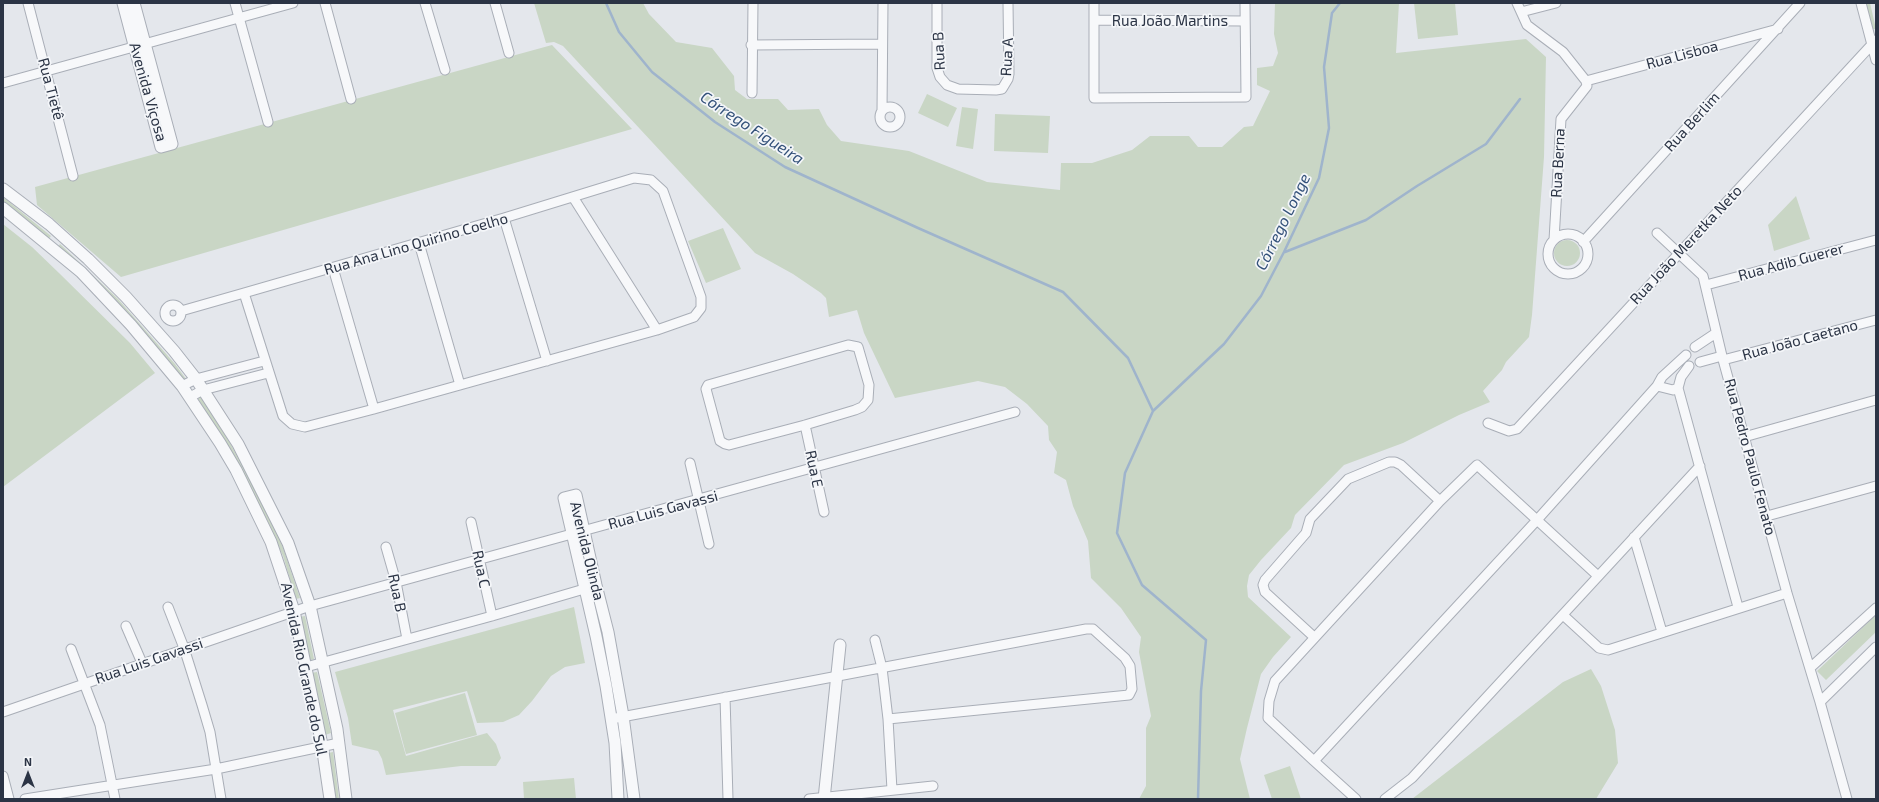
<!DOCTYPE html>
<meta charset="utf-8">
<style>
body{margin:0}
#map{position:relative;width:1879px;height:802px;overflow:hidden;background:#e4e7ec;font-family:"Exo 2",sans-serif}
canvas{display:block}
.frame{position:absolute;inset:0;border:4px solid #2b3445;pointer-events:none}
.north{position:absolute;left:8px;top:754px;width:40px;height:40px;-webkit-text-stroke:3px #f4f6f9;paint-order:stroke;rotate:0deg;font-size:11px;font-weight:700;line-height:16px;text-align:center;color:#2b3445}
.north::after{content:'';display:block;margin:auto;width:14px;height:18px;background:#2b3445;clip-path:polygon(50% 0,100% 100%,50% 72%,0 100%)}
</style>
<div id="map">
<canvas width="1879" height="802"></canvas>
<div class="frame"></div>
<div class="north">N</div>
</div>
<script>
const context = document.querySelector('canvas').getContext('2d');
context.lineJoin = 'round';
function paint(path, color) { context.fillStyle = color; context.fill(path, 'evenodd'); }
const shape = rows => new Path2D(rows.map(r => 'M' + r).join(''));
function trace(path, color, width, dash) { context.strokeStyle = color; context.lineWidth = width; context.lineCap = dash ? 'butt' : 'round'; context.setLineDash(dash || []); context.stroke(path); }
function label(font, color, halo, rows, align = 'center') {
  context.font = font + ' "Exo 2",sans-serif'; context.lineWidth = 3.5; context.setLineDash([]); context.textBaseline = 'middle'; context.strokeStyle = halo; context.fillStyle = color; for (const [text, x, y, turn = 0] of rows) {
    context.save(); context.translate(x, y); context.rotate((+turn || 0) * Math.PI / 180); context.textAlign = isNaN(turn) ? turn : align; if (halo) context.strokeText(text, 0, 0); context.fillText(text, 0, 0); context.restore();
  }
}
paint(shape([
 [534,3,643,3,649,14,676,42,712,48,734,76,735,90,747,99,778,99,788,110,819,109,827,125,841,141,909,151,987,182,1060,190,1061,163,1092,163,1132,150,1150,136,1189,136,1198,147,1222,147,1244,127,1253,126,1270,91,1257,85,1257,68,1273,66,1278,53,1274,34,1275,3,1399,3,1396,53,1526,39,1546,57,1544,157,1532,315,1529,337,1506,362,1502,370,1483,391,1490,402,1459,415,1403,443,1344,465,1295,515,1291,528,1261,560,1249,575,1247,586,1248,597,1291,637,1273,657,1261,674,1247,728,1240,759,1250,799,1139,799,1146,786,1146,728,1151,716,1139,652,1141,637,1121,608,1091,578,1088,541,1073,506,1066,480,1054,473,1057,452,1049,440,1048,426,1027,404,1005,387,978,381,895,398,864,333,857,310,829,317,826,298,821,293,793,274,755,253,563,46,554,42,546,43],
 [1414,3,1455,3,1458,35,1418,39],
 [1866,3,1870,3,1876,29,1873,29],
 [552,45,632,129,121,277,37,205,35,187],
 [927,94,957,108,948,127,918,113],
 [962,107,978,109,973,149,956,146],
 [995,114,1050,116,1048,153,994,151],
 [1796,196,1810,239,1774,251,1768,225],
 [3,197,51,236,48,240,3,204],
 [3,224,32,247,59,273,130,343,155,373,3,487],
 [723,228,741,269,706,283,688,241],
 '1554 253a13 13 0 1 1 26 0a13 13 0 1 1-26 0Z',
 [60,244,118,299,175,364,186,379,183,381,58,247],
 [200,395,230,443,264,507,281,542,300,598,296,599,283,556,270,526,240,468,197,397],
 [574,607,585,663,565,667,551,676,532,701,519,715,503,722,477,723,467,691,393,710,406,756,487,733,496,744,501,758,496,766,461,766,386,775,382,759,378,751,352,745,348,718,335,672],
 [1876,615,1876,632,1826,680,1817,671],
 [305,616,314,659,308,661,299,617],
 [1591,669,1601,686,1615,730,1618,763,1596,799,1412,799,1563,682],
 [317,672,331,733,325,735,311,673],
 [465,693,477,735,406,754,395,713],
 [333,752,339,799,333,799,328,753],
 [1290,766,1301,799,1272,799,1264,775],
 [574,778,576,799,524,799,523,782]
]), '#c9d6c5');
trace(shape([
 [606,3,619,32,652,72,715,122,785,167,918,228,1063,292,1128,358,1153,411,1125,473,1117,533,1142,585,1206,640,1201,691,1198,799],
 [1285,252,1366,220,1417,186,1486,144,1520,99],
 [1153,411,1224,344,1261,296,1284,252,1319,178,1329,128,1324,67,1332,13,1340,3]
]), '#9fb4cc', 2.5);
const minor = shape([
 [28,3,73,176],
 [235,3,268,122],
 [325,3,351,99],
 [425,3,445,70],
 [495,3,509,53],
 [937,3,937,68,940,77,947,85,958,89,996,90,1002,89,1008,79,1009,74,1008,3],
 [1094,3,1094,98,1246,97,1245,3],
 [1517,3,1527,25,1563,52,1586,81,1587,86,1561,119,1554,240],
 [1861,3,1876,60],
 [1521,12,1556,3],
 [1094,20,1245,21],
 [751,45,882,44],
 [1586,81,1778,29],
 [3,83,293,3],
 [752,93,753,3],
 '880 117a10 10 0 1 1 20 0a10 10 0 1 1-20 0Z',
 [882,111,883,3],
 [573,197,657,330],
 [504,218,547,361],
 [1657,233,1703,276,1722,356,1787,593,1820,702,1847,799],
 '1548 254a20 20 0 1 1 40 0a20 20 0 1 1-40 0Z',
 [1583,242,1800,3],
 [419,243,460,385],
 [333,268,374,409],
 [1706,285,1876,240],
 '165 313a8 8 0 1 1 16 0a8 8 0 1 1-16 0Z',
 [181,311,244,293,504,218,634,178,651,180,663,191,701,297,701,308,694,317,657,330,374,409,305,427,292,424,283,416,244,293],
 [848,345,858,347,869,385,868,400,862,407,855,410,805,425,729,445,725,444,720,441,706,389,708,385,848,345],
 [1695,347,1716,333],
 [1723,360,1876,320],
 [1700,362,1722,356],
 [182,386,196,379,264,361],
 [1657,386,1662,377,1686,355],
 [1678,388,1738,607],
 [190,397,203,390,268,373],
 [1488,423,1509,431,1517,429,1876,40],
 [805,425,824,512],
 [1744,437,1876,400],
 [690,463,709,544],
 [1767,516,1876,486],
 [471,522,492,616],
 [1634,537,1662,632],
 [386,547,396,582,407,639],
 [168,607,184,648,202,705,210,732,221,799],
 [1563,615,1599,648,1608,650,1787,593],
 [126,626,142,663],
 [1314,637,1265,592,1263,585,1265,580,1306,533,1310,519,1348,479,1389,462,1395,462,1401,465,1440,501],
 [875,640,882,668,888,719,892,790],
 [71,649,100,725,115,799],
 [306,667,492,616,591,587],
 [1810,668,1876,608],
 [725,697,728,799],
 [1820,702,1876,647],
 [3,712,310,606,1015,412],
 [611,719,1086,629,1093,629,1125,658,1130,666,1132,689,1129,695,888,719],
 [1314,761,1268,718,1269,701,1275,681,1440,501,1477,465,1598,576],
 [3,776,9,799],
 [25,799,216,769,339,743],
 [809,799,933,786],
 [1356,799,1314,761,1537,520,1657,386,1673,390,1678,388,1681,377,1689,366],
 [1385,799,1412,778,1700,466]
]);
const tertiary = shape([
 [123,3,161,147,172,144,134,3],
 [3,189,49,224,88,259,126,297,174,351,196,379,238,444,288,543,310,606,337,729,346,799],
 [3,208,81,272,131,325,182,386,220,443,236,470,271,542,294,611,322,745,330,799],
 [618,799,615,743,606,686,596,636,564,498,576,495,596,585,608,632,623,716,634,799],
 [824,799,840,645]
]);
trace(minor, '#a9aeb7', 11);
trace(tertiary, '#a9aeb7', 13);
trace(minor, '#f7f8fa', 9);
trace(tertiary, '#f7f8fa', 11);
label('15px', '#2b3445', '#f4f6f9', [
 ["Rua João Martins",1170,21],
 ["Rua B",939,51,-93],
 ["Rua Lisboa",1682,55,-15],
 ["Rua A",1007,57,-87],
 ["Rua Tietê",51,89,75],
 ["Avenida Viçosa",148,92,74],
 ["Rua Berlim",1692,122,-48],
 ["Rua Berna",1558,163,-87],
 ["Rua Ana Lino Quirino Coelho",416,244,-16],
 ["Rua João Meretka Neto",1686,245,-47],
 ["Rua Adib Guerer",1791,262,-15],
 ["Rua João Caetano",1800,340,-15],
 ["Rua Pedro Paulo Fenato",1750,457,75],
 ["Rua E",814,469,78],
 ["Rua Luis Gavassi",663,510,-15],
 ["Avenida Olinda",587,551,76],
 ["Rua C",481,569,78],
 ["Rua B",397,593,78],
 ["Rua Luis Gavassi",149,661,-19],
 ["Avenida Rio Grande do Sul",304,669,78]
]);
label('italic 16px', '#34527a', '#f4f6f9', [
 ["Córrego Figueira",752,128,33],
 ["Córrego Longe",1283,222,-64]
]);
</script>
